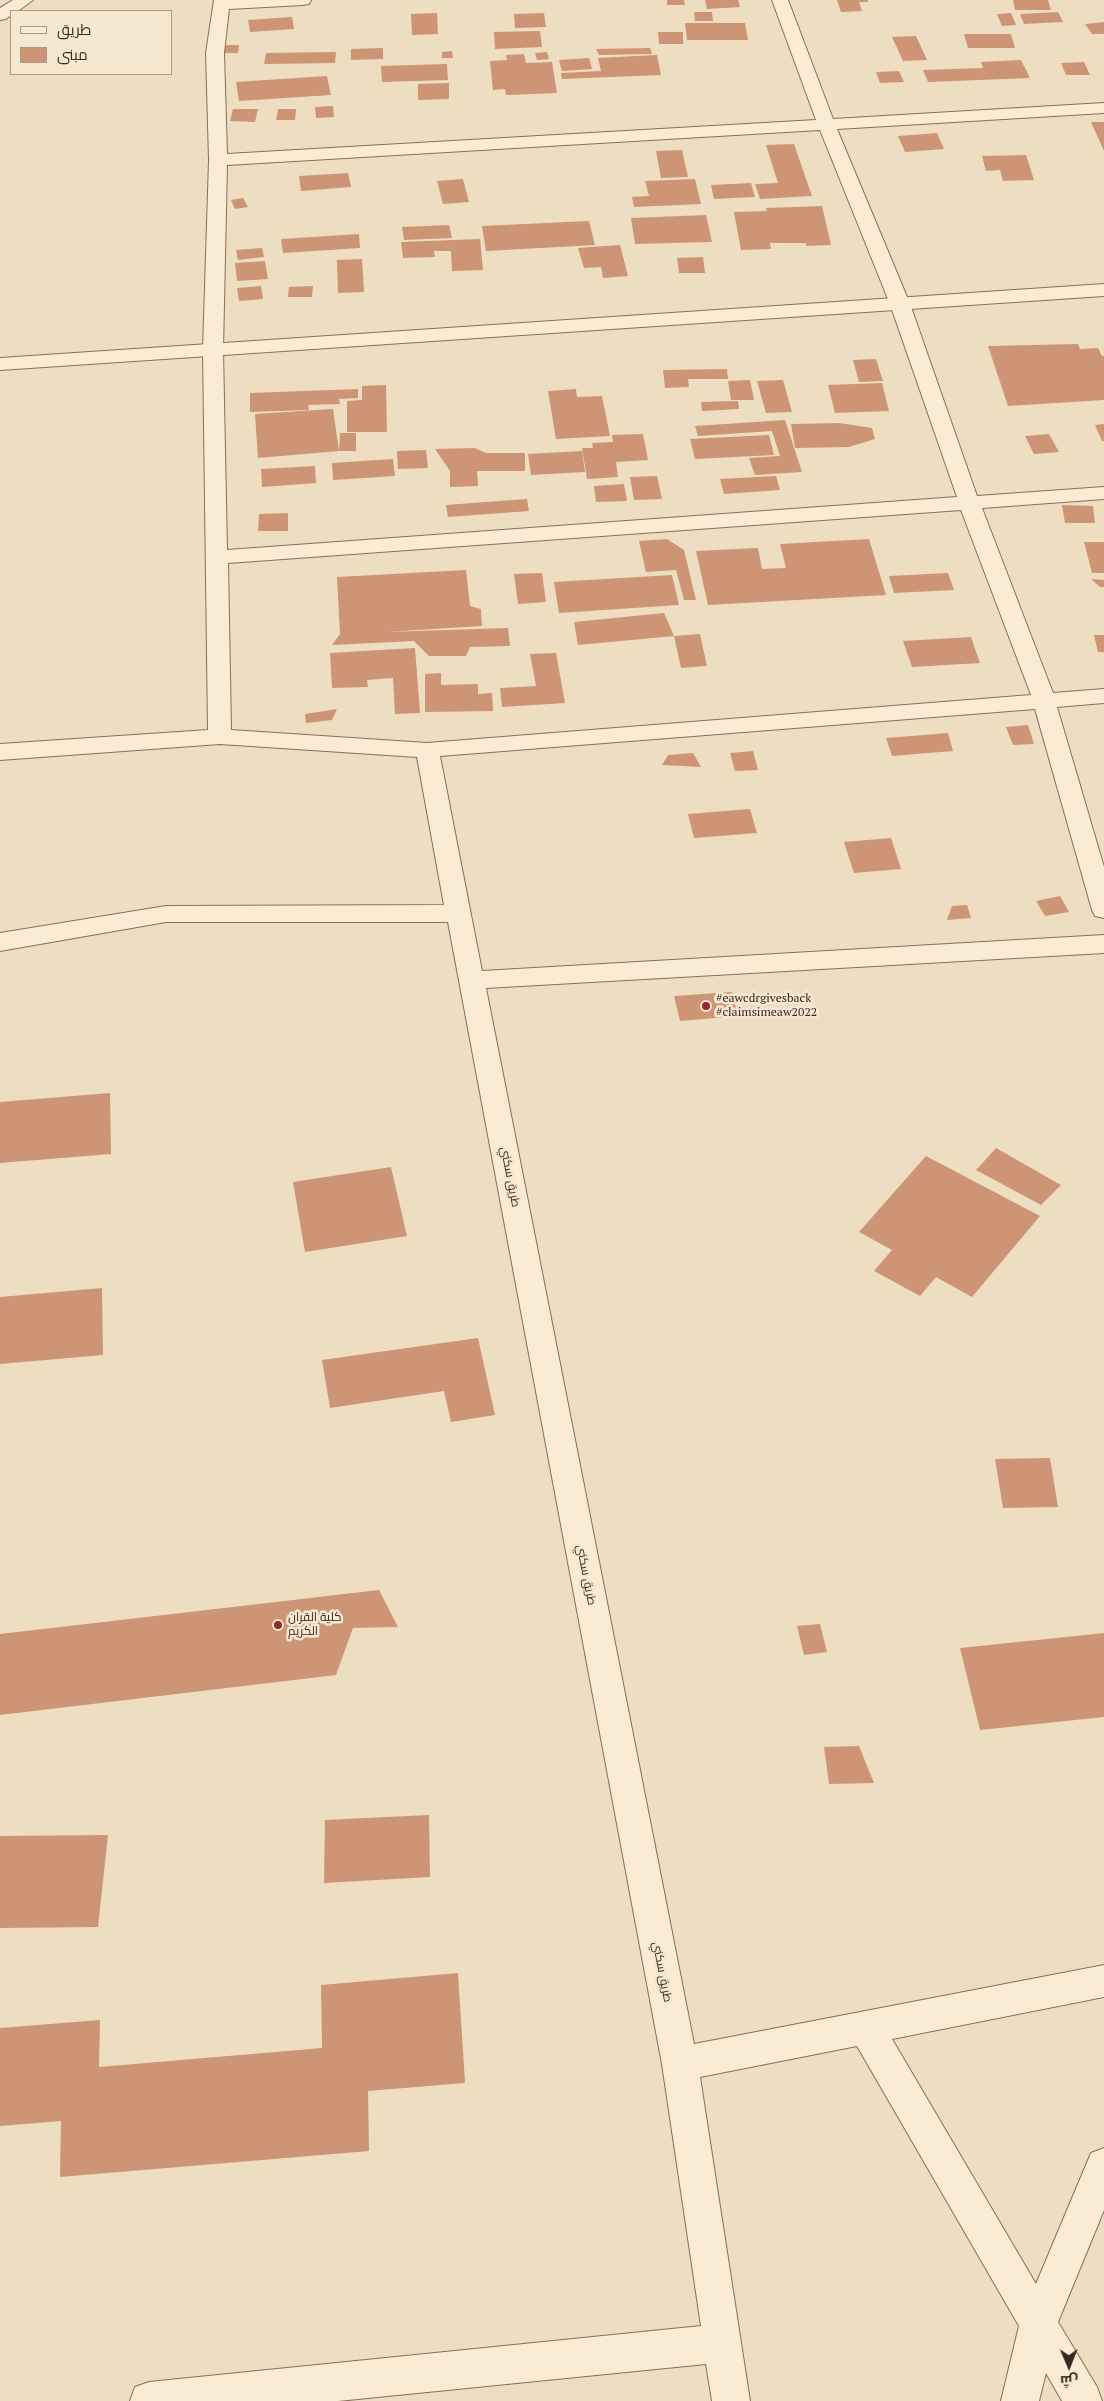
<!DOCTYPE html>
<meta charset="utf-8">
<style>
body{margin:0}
#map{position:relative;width:1104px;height:2401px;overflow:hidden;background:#eedec1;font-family:"PT Serif",Cairo,serif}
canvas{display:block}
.legend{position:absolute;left:10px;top:10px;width:162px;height:65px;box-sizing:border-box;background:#f6e8d0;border:1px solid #aa9b88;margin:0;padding:6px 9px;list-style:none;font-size:15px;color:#37281d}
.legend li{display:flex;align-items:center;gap:10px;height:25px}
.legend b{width:25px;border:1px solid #aa9b88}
.north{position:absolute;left:1044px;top:2341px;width:50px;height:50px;-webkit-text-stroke:4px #f6e8d0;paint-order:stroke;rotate:179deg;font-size:14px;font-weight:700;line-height:20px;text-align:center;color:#37281d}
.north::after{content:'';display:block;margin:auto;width:18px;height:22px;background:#37281d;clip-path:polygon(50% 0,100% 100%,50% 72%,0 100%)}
</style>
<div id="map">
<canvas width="1104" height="2401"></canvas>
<ul class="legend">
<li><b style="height:6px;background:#f9ebd4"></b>طريق</li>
<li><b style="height:14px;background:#cd9476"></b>مبنى</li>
</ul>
<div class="north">ش</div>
</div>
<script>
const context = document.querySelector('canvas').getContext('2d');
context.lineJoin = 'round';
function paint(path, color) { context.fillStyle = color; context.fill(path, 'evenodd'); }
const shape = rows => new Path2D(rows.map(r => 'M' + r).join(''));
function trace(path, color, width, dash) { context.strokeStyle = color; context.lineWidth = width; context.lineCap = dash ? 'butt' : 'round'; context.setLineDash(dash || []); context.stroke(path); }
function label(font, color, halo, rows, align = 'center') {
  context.font = font + ' "PT Serif",Cairo,serif'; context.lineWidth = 5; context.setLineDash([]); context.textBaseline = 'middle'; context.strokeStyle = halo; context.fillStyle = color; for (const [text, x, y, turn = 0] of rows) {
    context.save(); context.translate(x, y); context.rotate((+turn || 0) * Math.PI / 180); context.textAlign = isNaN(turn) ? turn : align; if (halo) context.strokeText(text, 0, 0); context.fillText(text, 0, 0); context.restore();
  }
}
paint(shape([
 [667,0,684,0,685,5,667,5],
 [705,0,738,0,740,7,707,9],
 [837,0,868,0,868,2,859,2,862,11,841,12],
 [1013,0,1048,0,1051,10,1015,10],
 [694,12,712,12,713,21,695,21],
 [1058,12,1063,22,1024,24,1020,14],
 [437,13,438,34,412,35,411,14],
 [544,13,546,27,515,28,514,14],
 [1011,13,1016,25,1002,26,997,14],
 [292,17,294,29,250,32,248,20],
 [1104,22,1104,34,1092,34,1085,24],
 [685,23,745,23,748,40,687,40],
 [540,31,542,47,495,49,494,32],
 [658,32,683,32,683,44,659,44],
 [964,34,1011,34,1015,48,968,48],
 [916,36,927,60,903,61,892,37],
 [225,45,239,45,238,53,223,53],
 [383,48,383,59,351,60,351,49],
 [650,48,652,54,599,55,596,49],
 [452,51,453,58,442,58,442,52],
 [336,52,335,63,264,64,266,53],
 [547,52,549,59,537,60,535,53],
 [524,54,526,63,552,62,557,93,506,95,505,89,493,90,490,61,507,60,506,55],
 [657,55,661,75,562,79,561,73,601,71,598,58],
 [589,58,592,69,562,71,559,60],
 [1021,60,1030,78,928,82,923,70,983,68,981,62],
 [1084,62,1090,75,1066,75,1061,63],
 [447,64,448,80,382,82,381,66],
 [899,71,904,82,880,83,876,72],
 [327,76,331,95,239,101,236,82],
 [449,83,449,99,418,100,418,84],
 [333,106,334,117,316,118,315,107],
 [233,109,258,109,255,122,230,121],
 [278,109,296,109,295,120,276,120],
 [1091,122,1104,122,1104,151],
 [937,133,944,149,905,152,898,136],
 [794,144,812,196,760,199,755,184,778,183,766,145],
 [682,150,688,177,661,178,656,151],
 [1026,155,1034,180,1003,181,1000,170,986,171,982,156],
 [348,173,351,187,301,191,299,176],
 [463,179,469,202,443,204,437,181],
 [695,179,701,204,634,207,632,197,649,196,645,181],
 [751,183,755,197,714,199,711,185],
 [243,198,248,207,235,209,231,200],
 [822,206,831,245,806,246,806,243,770,243,771,249,741,250,734,212,767,211,766,208],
 [706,215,712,242,635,244,631,218],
 [589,221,595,245,486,251,482,226],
 [449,225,452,238,404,240,402,227],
 [359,234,360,248,283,253,281,239],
 [480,239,483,270,452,271,451,251,434,251,435,257,403,258,401,242],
 [620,245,628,276,603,278,601,267,584,268,578,248],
 [262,248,264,257,238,260,236,250],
 [703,257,705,273,679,273,677,258],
 [362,259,364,292,338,293,337,260],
 [265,261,268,279,237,281,235,263],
 [261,286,263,299,239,301,237,288],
 [313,286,312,297,288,297,289,287],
 [1078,344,1080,349,1098,348,1102,356,1104,356,1104,400,1008,406,988,346],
 [876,359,883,381,859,382,853,360],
 [727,369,728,379,688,379,689,387,665,388,663,370],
 [750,380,754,400,731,400,728,381],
 [783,380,792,412,766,413,757,381],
 [882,383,889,411,835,413,828,385],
 [386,385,387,432,347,432,347,401,362,400,362,386],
 [358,389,358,398,339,399,340,404,308,405,309,410,250,412,250,393],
 [576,389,577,397,602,396,610,436,556,439,548,391],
 [738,401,739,409,702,411,701,402],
 [333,409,339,451,258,458,255,414],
 [785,420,802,472,755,475,749,458,780,456,772,431,698,436,695,426],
 [839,423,872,428,875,439,849,447,795,448,791,424],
 [1104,424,1104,441,1102,441,1095,425],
 [340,433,356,433,356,451,339,451],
 [643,434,648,460,616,462,618,477,587,479,582,448,593,448,592,443,613,442,612,435],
 [1049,434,1059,452,1034,454,1025,436],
 [769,435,774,455,695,459,690,439],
 [475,448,486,453,525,453,525,471,477,471,478,486,450,487,450,471,435,449],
 [426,450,428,468,398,469,397,451],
 [582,451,585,472,531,475,528,454],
 [393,459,395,476,333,480,332,463],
 [315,466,316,483,262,487,261,469],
 [657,476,662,499,634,500,630,477],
 [776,476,780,490,724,494,720,479],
 [624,484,627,501,596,502,594,486],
 [527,499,529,511,448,517,446,505],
 [1062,505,1093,506,1095,523,1065,523],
 [288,513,288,531,258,531,259,514],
 [667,539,684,550,696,600,684,600,676,570,646,572,639,541],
 [869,539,886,595,708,605,696,551,758,548,762,569,786,568,780,544],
 [1084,542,1104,542,1104,573,1092,573],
 [466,570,470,606,481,609,482,626,385,632,508,628,510,646,470,647,466,656,429,656,414,641,332,645,340,634,337,577],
 [542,573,546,602,518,604,514,574],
 [948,573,954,590,894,593,889,576],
 [672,575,679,605,559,613,554,582],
 [1091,579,1104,580,1104,587,1100,587],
 [664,613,674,636,700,634,707,666,681,668,674,636,578,645,574,622],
 [1094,635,1104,635,1104,652,1098,652],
 [971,637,980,663,912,667,903,641],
 [415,648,420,713,395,714,393,678,367,680,368,687,332,688,330,653],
 [556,653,565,703,502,707,500,688,536,686,530,654],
 [441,673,441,685,478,684,478,694,492,693,493,711,425,712,425,674],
 [337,709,332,720,306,723,305,714],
 [1028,725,1034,744,1013,745,1006,727],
 [948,733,953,751,892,756,886,738],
 [753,751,758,770,735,771,730,753],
 [693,753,701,767,662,765,668,755],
 [750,809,757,833,694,838,688,814],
 [891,838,901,869,854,873,844,842],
 [1060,896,1069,912,1045,916,1036,901],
 [967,905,971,918,947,920,952,906],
 [732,992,738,1016,680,1021,674,996],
 [110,1093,111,1154,0,1163,0,1102],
 [996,1148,1061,1185,1041,1205,976,1170],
 [926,1156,1040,1216,972,1297,936,1277,920,1296,874,1271,892,1250,859,1232],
 [391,1167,407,1236,305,1252,293,1182],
 [102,1288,103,1355,0,1364,0,1297],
 [478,1338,495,1415,451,1422,444,1391,330,1408,322,1360],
 [1050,1458,1058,1507,1003,1508,995,1459],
 [379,1590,398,1627,353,1628,336,1675,0,1715,0,1634],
 [820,1624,827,1652,804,1655,797,1626],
 [1104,1633,1104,1717,980,1730,960,1648],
 [859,1746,874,1783,829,1784,824,1747],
 [429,1815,430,1877,324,1883,325,1820],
 [108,1835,98,1927,0,1928,0,1836],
 [458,1973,465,2083,368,2091,369,2151,60,2177,61,2121,0,2126,0,2028,100,2020,99,2067,322,2048,321,1985]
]), '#cd9476');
const minor = shape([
 [214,0,311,0,309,4,303,5,229,9,224,53,227,154,816,120,772,0,788,0,833,119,1104,103,1104,113,837,129,910,304,977,496,1104,487,1104,499,982,508,1053,693,1104,689,1104,703,1057,707,1104,867,1104,918,1095,916,1092,910,1035,709,440,756,482,971,1104,935,1104,953,486,988,694,2044,1104,1965,1104,1997,892,2039,1036,2284,1091,2153,1104,2148,1104,2210,1058,2322,1097,2387,1102,2401,1062,2401,1046,2373,1039,2401,1001,2401,1019,2326,857,2046,700,2077,750,2401,712,2401,706,2364,338,2401,130,2401,135,2387,149,2382,701,2326,662,2064,448,922,166,922,0,951,0,933,166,906,444,905,417,757,220,744,0,760,0,744,208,730,203,350,209,160,206,53,214,0],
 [820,130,890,304,957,497,227,550,223,350,227,165,820,130],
 [961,510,1031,695,427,743,231,730,228,563,961,510]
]);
const tertiary = shape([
 [13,0,33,0,18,11,11,11,11,15,6,19,0,20,0,8,13,0],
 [1104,284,1104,296,0,370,0,358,1104,284]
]);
trace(minor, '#886e58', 2);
trace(tertiary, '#886e58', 2);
paint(minor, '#f9ebd4');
paint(tertiary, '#f9ebd4');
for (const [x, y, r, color] of [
 [706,1006,5,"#972830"],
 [278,1625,5,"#972830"]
]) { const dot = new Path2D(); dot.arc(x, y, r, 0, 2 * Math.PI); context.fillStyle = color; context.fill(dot); trace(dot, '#f6e8d0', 2); }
label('12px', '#37281d', '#f6e8d0', [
 ["#eawcdrgivesback",716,999],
 ["#claimsimeaw2022",716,1013],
 ["كلية القران",288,1618],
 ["الكريم",288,1632]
], 'left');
label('12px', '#37281d', '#f6e8d0', [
 ["طريق سكني",510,1177,79],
 ["طريق سكني",586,1575,79],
 ["طريق سكني",662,1972,79]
]);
</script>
